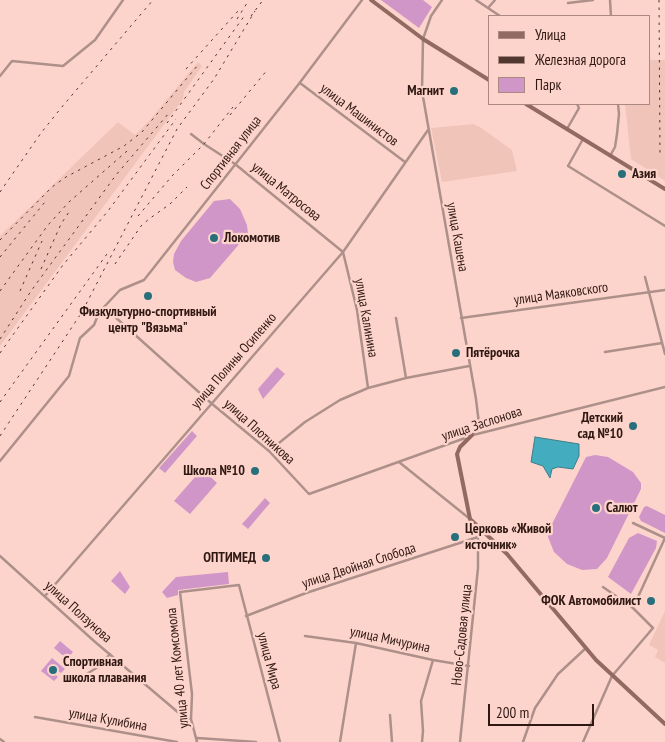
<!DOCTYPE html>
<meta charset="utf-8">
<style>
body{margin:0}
#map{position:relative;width:665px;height:742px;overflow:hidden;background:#fdd4cb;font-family:"PT Sans Narrow",sans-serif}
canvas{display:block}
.legend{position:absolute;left:488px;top:15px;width:162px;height:90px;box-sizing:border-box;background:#fdd4cb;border:1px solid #ab8881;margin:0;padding:6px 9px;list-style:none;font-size:15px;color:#2f1712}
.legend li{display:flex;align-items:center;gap:10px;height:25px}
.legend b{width:25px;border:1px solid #ab8881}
.scale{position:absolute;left:488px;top:704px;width:106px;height:22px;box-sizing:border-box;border:2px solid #2f1712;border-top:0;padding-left:6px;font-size:15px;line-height:18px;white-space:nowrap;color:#2f1712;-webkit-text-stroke:4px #fdd4cb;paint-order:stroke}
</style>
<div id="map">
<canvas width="665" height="742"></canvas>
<ul class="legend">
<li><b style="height:6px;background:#936a62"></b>Улица</li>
<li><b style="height:6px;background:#523731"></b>Железная дорога</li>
<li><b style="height:14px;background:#d196c8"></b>Парк</li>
</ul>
<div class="scale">200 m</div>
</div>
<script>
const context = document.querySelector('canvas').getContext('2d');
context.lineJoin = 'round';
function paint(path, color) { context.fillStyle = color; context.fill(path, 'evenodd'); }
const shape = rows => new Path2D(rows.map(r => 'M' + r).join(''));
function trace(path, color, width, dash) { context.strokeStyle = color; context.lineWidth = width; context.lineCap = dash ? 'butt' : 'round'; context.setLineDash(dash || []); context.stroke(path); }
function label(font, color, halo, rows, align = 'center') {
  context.font = font + ' "PT Sans Narrow",sans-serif'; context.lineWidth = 4.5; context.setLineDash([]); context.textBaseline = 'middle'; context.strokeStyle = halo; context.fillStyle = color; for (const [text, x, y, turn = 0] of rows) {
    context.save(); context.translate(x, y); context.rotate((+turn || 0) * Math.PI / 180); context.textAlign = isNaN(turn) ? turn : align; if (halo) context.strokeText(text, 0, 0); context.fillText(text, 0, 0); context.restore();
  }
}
paint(shape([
 [649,60,665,60,665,181,631,159,625,104,649,104],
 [198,62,202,66,184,92,183,99,0,346,0,236,118,122,135,135,149,121],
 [473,124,480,127,512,150,517,171,442,182,431,128],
 [665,611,665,663,655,657,658,650,649,645]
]), '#f1c4ba');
paint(shape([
 [381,0,423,0,432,7,419,28],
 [230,199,240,209,247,225,248,234,210,278,196,282,186,278,175,270,173,262,174,254,181,241,214,201],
 [277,367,285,374,263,399,258,389],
 [192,431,197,436,165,473,159,468],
 [595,455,608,457,633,472,641,483,641,489,607,558,597,569,582,570,567,564,554,552,548,537,551,526,586,457],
 [202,469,217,483,190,514,174,501],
 [265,498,270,503,248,529,242,524],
 [647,506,665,515,665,533,641,521,639,517,644,507],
 [638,533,657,541,656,548,631,594,608,577,629,538],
 [120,571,130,587,125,594,111,581],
 [228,572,229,584,178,590,178,595,167,598,162,592,176,577],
 [60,641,73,652,67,659,54,648],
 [52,658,65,669,61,673,58,671,55,674,58,677,54,681,41,671]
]), '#d196c8');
const water = shape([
 [535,437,579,444,579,456,573,469,558,467,552,469,550,478,543,466,531,462,535,437]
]);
paint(water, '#43acbf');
trace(water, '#3d7f8b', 1);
trace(shape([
 [442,0,431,16,423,39,422,91,476,399,479,424,473,434],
 [476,0,500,16],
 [610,0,611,16],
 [568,3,593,0],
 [488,8,495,0],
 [0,76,12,61,63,66,95,40,123,0],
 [300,83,405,162],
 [567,129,579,108,577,104],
 [191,134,204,144,235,164,343,252,357,310,368,388],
 [583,139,568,166,665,226],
 [610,156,615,147,617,134,619,114,618,104],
 [645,277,665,354],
 [104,307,211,403,269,451,309,494,468,437],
 [396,318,406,378],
 [461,318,665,290],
 [605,352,662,343],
 [473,435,665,387],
 [269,451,305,422,340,400,368,388,406,378,469,366],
 [0,461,69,376,80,338,94,325,98,315,104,307,120,290,144,280,298,85,362,0],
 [399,462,470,519],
 [633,523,665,538],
 [0,556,94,641,180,714,190,719],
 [45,596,343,252,428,130],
 [633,608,665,538],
 [246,616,306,593,478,537],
 [305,636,356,643,433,660,469,666],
 [79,683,85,675,98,667,110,654],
 [390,715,392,742],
 [35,717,177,742],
 [197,738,256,742],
 [0,739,4,742],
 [197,742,191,719,192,694,180,592,239,585,280,742],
 [340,742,356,643],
 [422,742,423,731,421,701,433,660],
 [460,742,478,568,478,537,482,531],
 [523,742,535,708,558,674,586,648],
 [583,742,612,676,653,628,633,608,603,587]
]), '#ad908a', 2.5);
trace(shape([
 [371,0,423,39,489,80],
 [526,104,665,189],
 [472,435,460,447,457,454,470,519,507,554,596,660,665,724]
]), '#936a62', 4);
trace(shape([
 [659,0,660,156],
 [251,16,263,0],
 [237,19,249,0],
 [186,69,238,11],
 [230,115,268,69],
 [167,123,245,15],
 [0,192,41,133,61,108,153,0],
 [138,216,172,176,204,144,233,107],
 [0,240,52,187,66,177,124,146,142,132,198,65],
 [0,257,45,202],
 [115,264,141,226,149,219,170,204,187,187],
 [41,269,61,224,71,209],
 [0,291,48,225,69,202,127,151],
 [20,291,42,241],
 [0,339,31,291,116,175,169,113],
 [0,353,63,265,108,211,176,119],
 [0,402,107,254],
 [0,436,82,312,177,129,214,79,255,11]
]), '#523731', 1, [2.5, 5]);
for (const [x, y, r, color] of [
 [454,91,5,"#286f7c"],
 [622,174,5,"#286f7c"],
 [214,238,5,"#286f7c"],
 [148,296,5,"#286f7c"],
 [456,353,5,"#286f7c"],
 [633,426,5,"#286f7c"],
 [255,471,5,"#286f7c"],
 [596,508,5,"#286f7c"],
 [455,537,5,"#286f7c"],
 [266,558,5,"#286f7c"],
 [651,601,5,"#286f7c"],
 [53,670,5,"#286f7c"]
]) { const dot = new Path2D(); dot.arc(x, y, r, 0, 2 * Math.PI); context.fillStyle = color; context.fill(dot); trace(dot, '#fdd4cb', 2); }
label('bold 14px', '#2f1712', '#fdd4cb', [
 ["Магнит",444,91,"right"],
 ["Азия",632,174],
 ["Локомотив",224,238],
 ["Физкультурно-спортивный",148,312,"center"],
 ["центр \"Вязьма\"",148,328,"center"],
 ["Пятёрочка",466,353],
 ["Детский",623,418,"right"],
 ["сад №10",623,434,"right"],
 ["Школа №10",245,471,"right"],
 ["Салют",606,508],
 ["Церковь «Живой",465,529],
 ["источник»",465,545],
 ["ОПТИМЕД",256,558,"right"],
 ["ФОК Автомобилист",641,601,"right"],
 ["Спортивная",63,662],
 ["школа плавания",63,678]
], 'left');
label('14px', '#2f1712', '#fdd4cb', [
 ["улица Машинистов",359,115,37],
 ["Спортивная улица",231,153,-52],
 ["улица Матросова",286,192,39],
 ["улица Кашена",457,237,80],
 ["улица Маяковского",561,294,-8],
 ["улица Калинина",366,318,80],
 ["улица Полины Осипенко",234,361,-49],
 ["улица Заслонова",482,424,-18],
 ["улица Плотникова",259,432,42],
 ["улица Двойная Слобода",359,566,-18],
 ["улица Ползунова",78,612,42],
 ["Ново-Садовая улица",462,635,-84],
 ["улица Мичурина",390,640,12],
 ["улица Мира",269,661,75],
 ["улица 40 лет Комсомола",178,668,-96],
 ["улица Кулибина",108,720,10]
]);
</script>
